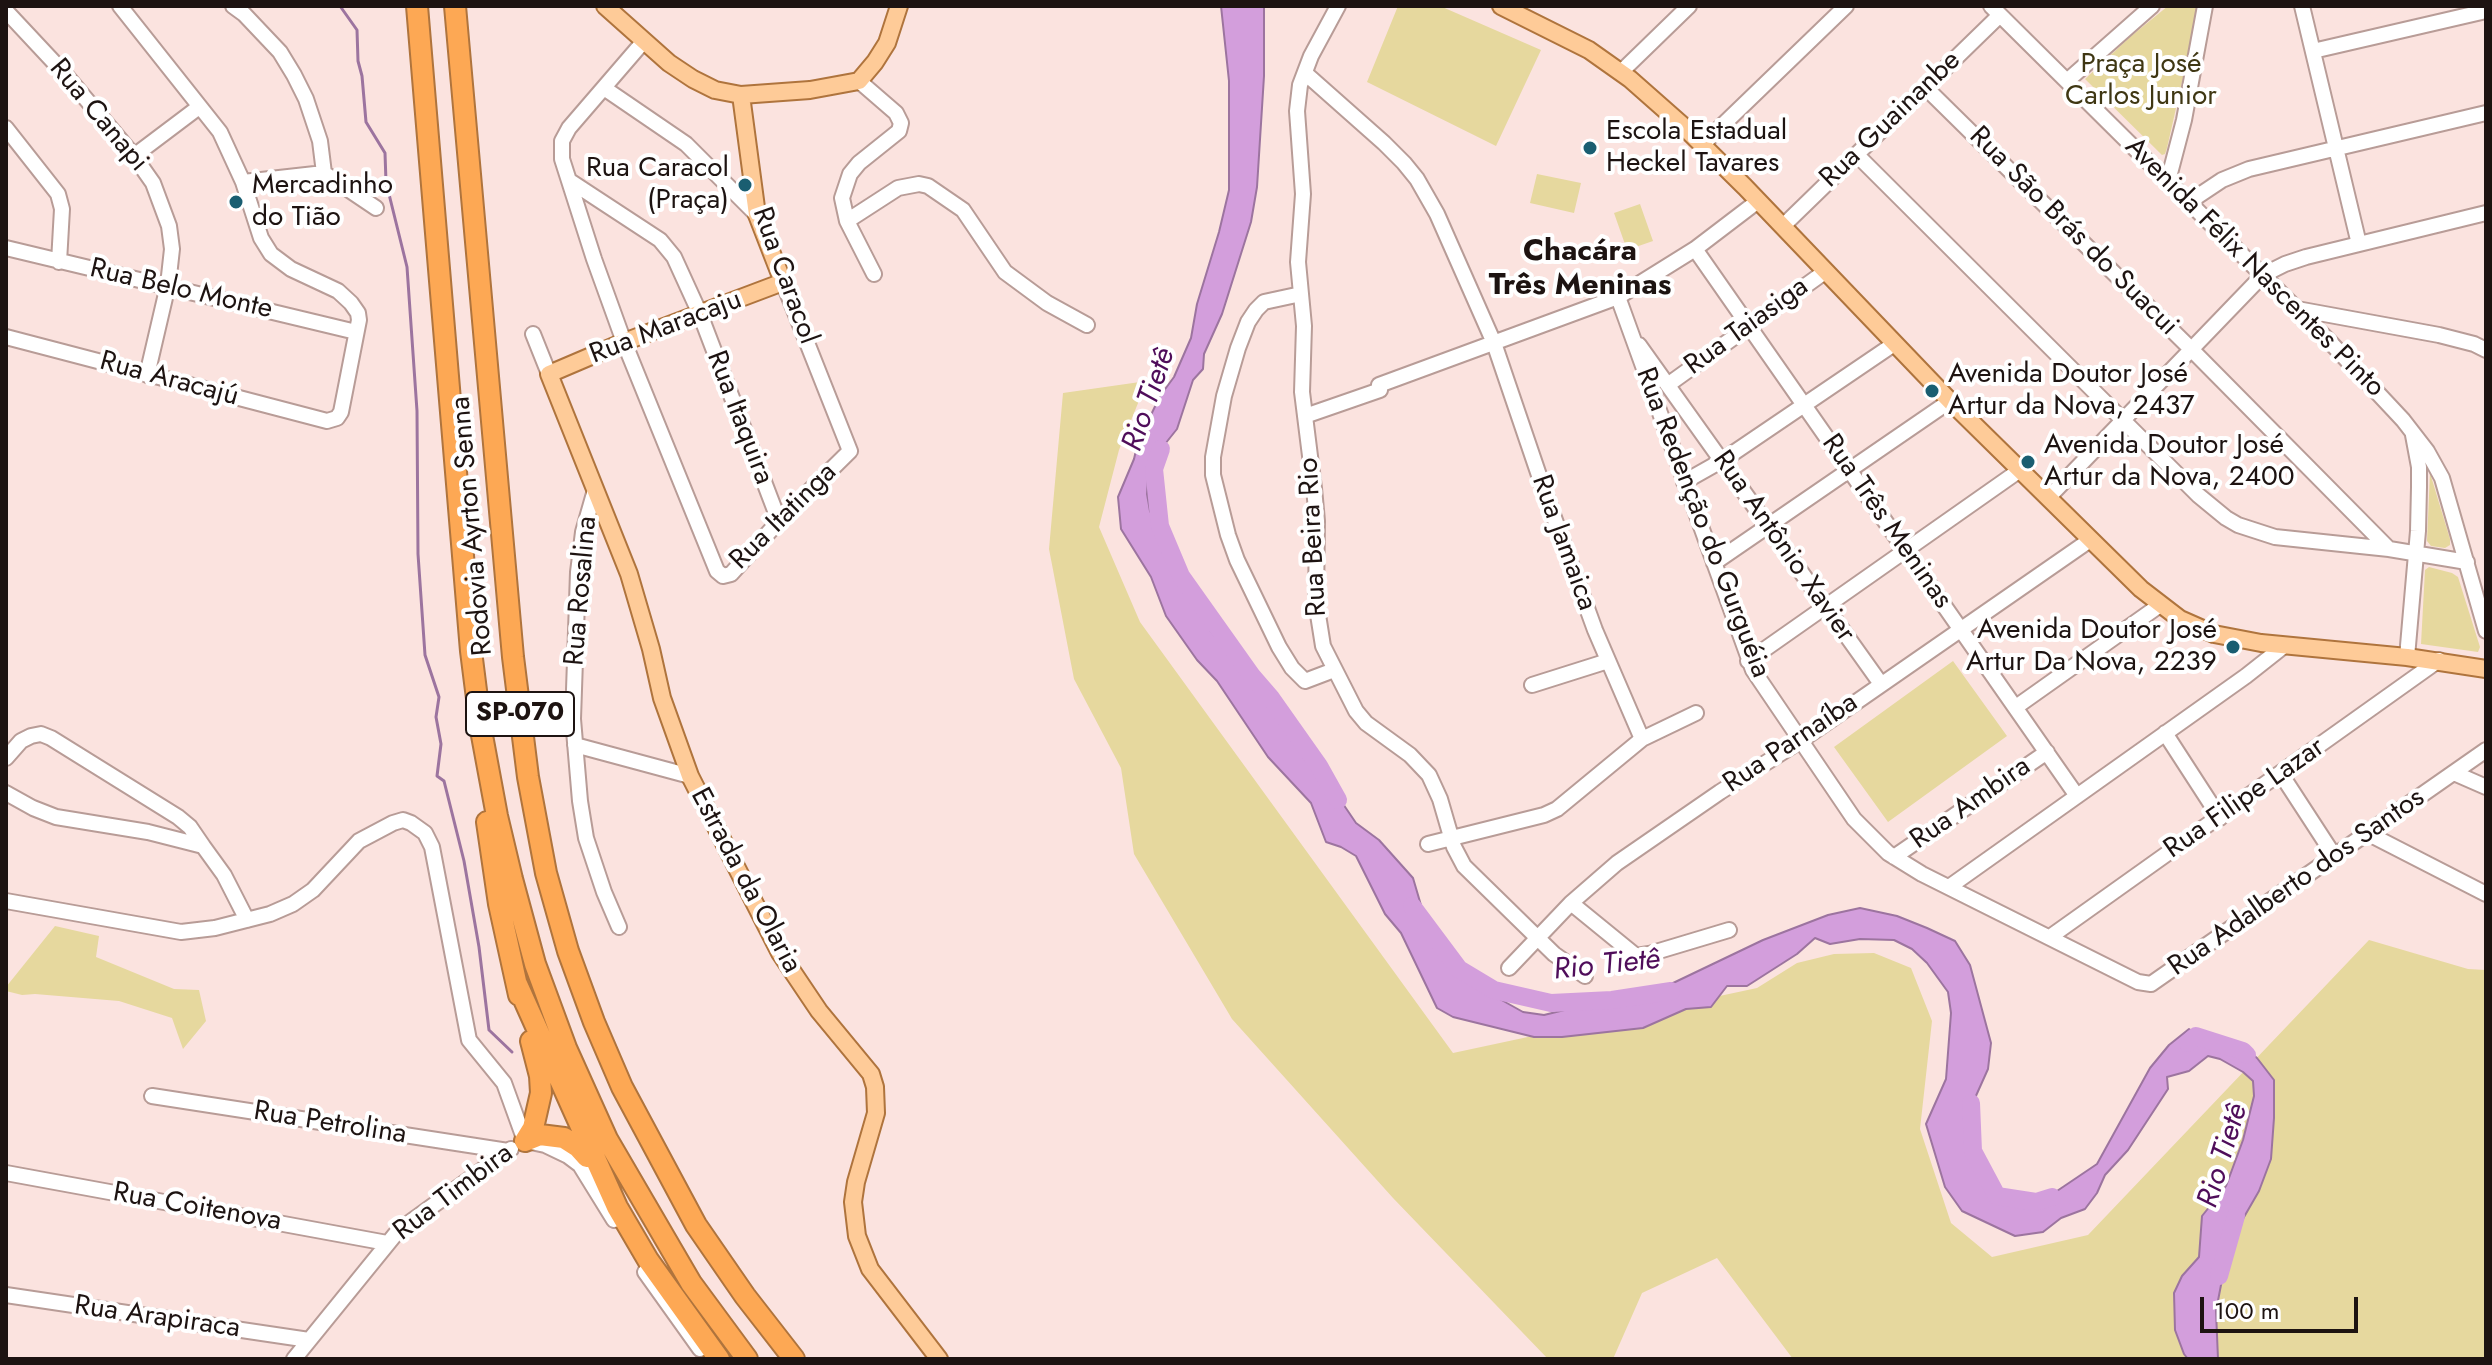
<!DOCTYPE html>
<meta charset="utf-8">
<style>
body{margin:0}
#map{position:relative;width:2492px;height:1365px;overflow:hidden;background:#fbe3df;font-family:Jost,sans-serif}
canvas{display:block}
.frame{position:absolute;inset:0;border:8px solid #1d1311;pointer-events:none}
.scale{position:absolute;left:2200px;top:1297px;width:158px;height:36px;box-sizing:border-box;border:4px solid #1d1311;border-top:0;padding-left:10px;font-size:24px;line-height:28px;white-space:nowrap;color:#1d1311;-webkit-text-stroke:6px #fff;paint-order:stroke}
</style>
<div id="map">
<canvas width="2492" height="1365"></canvas>
<div class="frame"></div>
<div class="scale">100 m</div>
</div>
<script>
const context = document.querySelector('canvas').getContext('2d');
context.lineJoin = 'round';
function paint(path, color) { context.fillStyle = color; context.fill(path, 'evenodd'); }
const shape = rows => new Path2D(rows.map(r => 'M' + r).join(''));
function trace(path, color, width, dash) { context.strokeStyle = color; context.lineWidth = width; context.lineCap = dash ? 'butt' : 'round'; context.setLineDash(dash || []); context.stroke(path); }
function label(font, color, halo, rows, align = 'center') {
  context.font = font + ' Jost,sans-serif'; context.lineWidth = 8; context.setLineDash([]); context.textBaseline = 'middle'; context.strokeStyle = halo; context.fillStyle = color; for (const [text, x, y, turn = 0] of rows) {
    context.save(); context.translate(x, y); context.rotate((+turn || 0) * Math.PI / 180); context.textAlign = isNaN(turn) ? turn : align; if (halo) context.strokeText(text, 0, 0); context.fillText(text, 0, 0); context.restore();
  }
}
paint(shape([
 [1398,6,1440,6,1541,50,1496,146,1367,82],
 [2168,6,2196,6,2193,33,2167,148,2165,154,2162,155,2085,79,2130,37],
 [1537,174,1581,183,1574,213,1530,203],
 [1640,204,1653,241,1627,250,1614,213],
 [1147,381,1119,450,1099,527,1140,622,1453,1053,1757,988,1797,963,1834,954,1874,953,1911,968,1932,1021,1920,1129,1951,1223,1992,1257,2088,1235,2369,940,2468,969,2486,970,2486,1359,1793,1359,1717,1258,1642,1293,1613,1359,1548,1359,1393,1198,1232,1019,1134,854,1121,768,1074,679,1049,549,1063,393],
 [2430,473,2450,539,2450,545,2445,548,2431,546,2427,541],
 [2429,567,2452,573,2458,577,2480,647,2478,652,2421,644,2425,570],
 [1953,661,2007,736,1888,822,1834,747],
 [55,926,99,936,96,957,174,989,199,990,206,1021,183,1049,172,1018,119,1001,35,994,22,995,6,991,6,987]
]), '#e6d89e');
const water = shape([
 [1221,6,1264,6,1264,76,1257,187,1251,222,1222,314,1204,354,1203,369,1193,380,1177,429,1165,444,1157,470,1148,479,1147,494,1150,511,1160,531,1167,537,1175,575,1190,583,1210,608,1210,630,1318,767,1356,823,1379,840,1413,878,1428,929,1443,950,1464,979,1523,1012,1544,1015,1585,1005,1648,995,1763,940,1828,915,1860,908,1897,916,1927,928,1955,941,1970,965,1991,1043,1988,1069,1975,1098,1972,1148,1980,1178,1992,1194,2008,1202,2030,1200,2054,1193,2097,1164,2150,1068,2169,1045,2189,1029,2201,1037,2226,1046,2240,1044,2257,1058,2274,1080,2274,1118,2271,1159,2259,1191,2240,1224,2223,1246,2226,1259,2216,1311,2218,1359,2188,1359,2184,1354,2175,1330,2174,1293,2182,1276,2199,1257,2202,1216,2226,1186,2243,1140,2254,1096,2253,1081,2243,1072,2220,1059,2208,1056,2189,1071,2167,1077,2168,1089,2128,1150,2105,1175,2097,1193,2085,1209,2061,1218,2043,1232,2015,1236,1962,1211,1945,1187,1926,1124,1946,1079,1951,1013,1948,992,1927,963,1912,949,1894,940,1860,939,1830,944,1815,938,1797,954,1747,986,1727,986,1711,1007,1686,1009,1643,1028,1562,1037,1534,1037,1453,1017,1437,1008,1401,933,1385,914,1356,856,1341,847,1326,842,1311,803,1268,757,1217,681,1197,660,1166,616,1151,577,1121,529,1118,497,1134,459,1138,442,1160,396,1174,377,1191,338,1197,304,1219,232,1229,190,1229,81,1221,6]
]);
paint(water, '#d39edc');
trace(water, '#9c749f', 2);
trace(shape([
 [340,6,357,30,358,61,362,76,366,122,385,153,386,182,407,267,417,411,418,554,425,655,439,697,436,717,441,744,437,776,444,781,464,861,479,947,489,1030,512,1052]
]), '#9c749f', 3);
trace(shape([
 [1161,449,1154,469,1160,526,1181,576,1252,676,1271,698,1319,766,1338,800],
 [1412,906,1459,969,1494,990,1551,1003,1612,1000,1671,991],
 [2188,1043,2196,1036,2243,1051,2247,1055],
 [1971,1103,1973,1151,1997,1196,2036,1202,2052,1197],
 [2219,1276,2236,1216]
]), '#d39edc', 18);
const minor = shape([
 [233,6,244,14,280,52,294,75,306,99,320,141,324,173],
 [1338,6,1311,56,1300,85,1297,111,1303,194,1298,262,1304,326,1302,392,1314,488,1317,521,1316,602,1323,646,1356,711,1366,723,1410,755,1429,775,1440,799,1454,847,1464,866,1554,954,1585,976],
 [1991,6,2330,342,2403,420,2427,451,2442,478,2486,631],
 [2302,6,2359,244],
 [6,11,64,73,134,156,153,183,169,226,172,249,168,285,147,375],
 [644,41,569,128,562,141,562,159,594,259,624,342,717,571,723,576,731,574,779,521,850,451,783,282],
 [2313,51,2486,11],
 [1621,72,1689,6],
 [1305,73,1384,143,1404,163,1417,179,1437,214,1494,343,1544,490,1595,630,1642,739],
 [859,81,896,113,901,123,899,131,859,163,850,174,842,198,847,221,874,274],
 [2067,81,2152,6],
 [1925,87,2191,349,2389,549],
 [604,88,686,144,757,215],
 [6,128,58,194,62,209,59,262],
 [1703,144,1846,6],
 [1857,155,2198,495,2226,518,2238,525,2275,537,2389,549,2467,562],
 [134,156,199,107],
 [570,181,660,240,674,257,700,314,779,521],
 [2168,181,2184,120,2205,6],
 [243,182,324,173,376,208],
 [2189,202,2222,180,2249,169,2486,113],
 [847,221,898,188,919,184,928,186,963,210,1005,272,1047,303,1087,325],
 [1783,226,2000,15],
 [6,248,356,332],
 [1695,249,2077,796],
 [1301,294,1264,302,1256,310,1248,322,1238,348,1224,396,1213,457,1213,475,1228,535,1237,560,1279,647,1292,668,1305,681,1334,670],
 [1618,297,1753,670,1854,819,1888,853,1922,874,2138,982,2151,984,2486,750],
 [2297,309,2439,335,2474,344,2486,350],
 [533,334,549,374],
 [6,337,327,421,337,418,341,412,359,320,358,313,351,303,338,291,291,269,271,254,261,238,243,182,220,132,120,6],
 [1639,345,1881,684],
 [1669,384,1826,271],
 [1379,385,1618,297,1695,249,1758,201],
 [1305,416,1380,390],
 [1684,482,1723,460,1894,344],
 [595,490,583,532,578,572,573,719,580,801,586,838,604,892,619,927],
 [2048,498,2263,275,2285,264,2306,257,2486,213],
 [1714,563,1950,401],
 [2407,657,2418,531,2419,487,2419,467,2413,435],
 [1748,661,2020,470],
 [1532,685,1608,661],
 [2016,707,2160,605],
 [2165,733,2220,818],
 [575,745,690,776],
 [6,758,21,741,31,736,41,734,51,738,178,817,190,827,203,846],
 [2454,773,2486,787],
 [2281,774,2335,857],
 [6,793,33,808,56,817,148,832,203,846,224,875,247,920],
 [2367,833,2486,894],
 [1428,844,1544,815,1557,809,1642,739,1696,713],
 [1894,857,2047,752],
 [1949,887,2246,676,2284,646],
 [6,901,181,932,215,928,270,914,293,904,313,890,359,841,393,823,403,820,411,823,425,833,432,847,469,1040,504,1083,525,1141],
 [1571,903,1636,956,1649,954,1729,930],
 [2050,937,2439,660],
 [1509,968,1571,903,1617,863,1720,792,1800,741,2090,540],
 [152,1096,508,1151],
 [531,1142,545,1145,568,1156,580,1165,614,1220],
 [6,1173,387,1243],
 [645,1272,700,1349],
 [6,1295,309,1340],
 [294,1359,398,1231,511,1149]
]);
const major = shape([
 [605,6,669,63,693,79,715,90,741,95,810,90,859,81,875,62,887,43,899,6],
 [1501,6,1589,50,1630,79,1681,124,1745,187,1950,401,2141,589,2180,619,2214,634,2261,643,2407,657,2486,669],
 [741,95,757,215,783,282,624,342,549,374,629,574,651,649,662,698,690,776,780,953,819,1011,871,1074,875,1087,876,1113,856,1182,853,1202,857,1236,870,1269,939,1359]
]);
const highway = shape([
 [417,6,471,651,481,730,497,816,512,879,535,964,566,1048,607,1139,691,1283,747,1359],
 [455,6,513,657,528,777,546,873,568,951,594,1022,622,1087,696,1225,745,1296,794,1359],
 [487,822,499,904,519,995],
 [517,984,617,1207,648,1260,719,1359],
 [525,1141,533,1128,541,1093,540,1076,531,1041],
 [525,1141,540,1135,564,1138,578,1147,587,1157]
]);
trace(minor, '#b89c97', 18);
trace(major, '#af743d', 20);
trace(highway, '#af743d', 24);
trace(minor, '#fff', 14);
trace(major, '#fecb98', 16);
trace(highway, '#fda854', 20);
for (const [x, y, r, color] of [
 [1590,148,8,"#1a5e71"],
 [745,185,8,"#1a5e71"],
 [236,202,8,"#1a5e71"],
 [1932,391,8,"#1a5e71"],
 [2028,462,8,"#1a5e71"],
 [2233,647,8,"#1a5e71"]
]) { const dot = new Path2D(); dot.arc(x, y, r, 0, 2 * Math.PI); context.fillStyle = color; context.fill(dot); trace(dot, '#fff', 3); }
for (const [x, y, w] of [
 [520,714,108]
]) { const box = new Path2D(); box.roundRect(x - w / 2, y - 22, w, 44, 6); context.fillStyle = '#fff'; context.fill(box); trace(box, '#1d1311', 2); }
label('bold 26px', '#1d1311', null, [
 ["SP-070",520,714]
]);
label('28px', '#3f3713', '#fff', [
 ["Praça José",2141,65],
 ["Carlos Junior",2141,97]
]);
label('28px', '#1d1311', '#fff', [
 ["Rua Canapi",98,116,50],
 ["Rua Guainanbe",1891,120,-44],
 ["Rua São Brás do Suacui",2073,232,45],
 ["Avenida Félix Nascentes Pinto",2254,268,45],
 ["Rua Caracol",784,276,70],
 ["Rua Belo Monte",181,290,13],
 ["Rua Taiasiga",1747,327,-36],
 ["Rua Maracaju",666,328,-21],
 ["Rua Aracajú",169,380,15],
 ["Rua Itaquira",739,418,69],
 ["Rua Itatinga",784,517,-45],
 ["Rua Três Meninas",1886,522,55],
 ["Rua Redenção do Gurguéia",1702,523,69],
 ["Rodovia Ayrton Senna",473,526,-95],
 ["Rua Beira Rio",1314,537,-93],
 ["Rua Jamaica",1563,543,70],
 ["Rua Antônio Xavier",1783,547,55],
 ["Rua Rosalina",582,591,-85],
 ["Rua Parnaíba",1791,744,-34],
 ["Rua Filipe Lazar",2245,799,-35],
 ["Rua Ambira",1971,804,-35],
 ["Estrada da Olaria",745,881,62],
 ["Rua Adalberto dos Santos",2297,883,-35],
 ["Rua Petrolina",330,1124,9],
 ["Rua Timbira",454,1193,-37],
 ["Rua Coitenova",197,1208,10],
 ["Rua Arapiraca",157,1318,8]
]);
label('28px', '#1d1311', '#fff', [
 ["Escola Estadual",1606,132],
 ["Heckel Tavares",1606,164],
 ["Rua Caracol",729,169,"right"],
 ["(Praça)",729,201,"right"],
 ["Mercadinho",252,186],
 ["do Tião",252,218],
 ["Avenida Doutor José",1948,375],
 ["Artur da Nova, 2437",1948,407],
 ["Avenida Doutor José",2044,446],
 ["Artur da Nova, 2400",2044,478],
 ["Avenida Doutor José",2217,631,"right"],
 ["Artur Da Nova, 2239",2217,663,"right"]
], 'left');
label('bold 30px', '#1d1311', '#fff', [
 ["Chacára",1580,253],
 ["Três Meninas",1580,287]
]);
label('italic 30px', '#4f0d5a', '#fff', [
 ["Rio Tietê",1150,400,-71],
 ["Rio Tietê",1607,966,-6],
 ["Rio Tietê",2224,1156,-73]
]);
</script>
